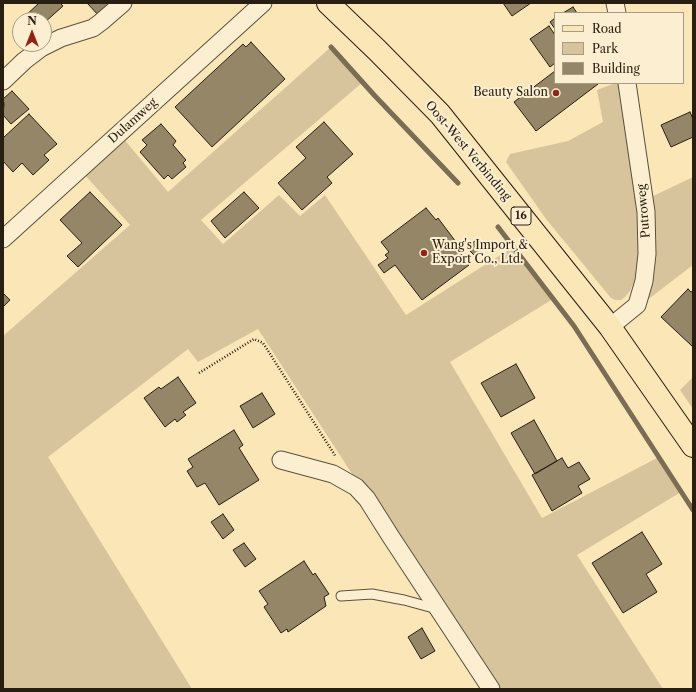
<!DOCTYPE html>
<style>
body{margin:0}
#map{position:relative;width:696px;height:692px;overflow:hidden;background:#fbe6b8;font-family:"Libre Caslon Text",serif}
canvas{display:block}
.frame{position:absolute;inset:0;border:4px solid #281e12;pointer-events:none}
.legend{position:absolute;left:554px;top:12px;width:130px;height:72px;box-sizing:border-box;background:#fcefd1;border:1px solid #a79b85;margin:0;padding:5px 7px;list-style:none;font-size:12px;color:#281e12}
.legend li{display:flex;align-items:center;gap:8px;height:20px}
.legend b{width:20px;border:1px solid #a79b85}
.north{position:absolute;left:12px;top:12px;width:40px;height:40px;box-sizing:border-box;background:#fcefd1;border:1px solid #a79b85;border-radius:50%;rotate:0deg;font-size:11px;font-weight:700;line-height:16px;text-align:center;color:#281e12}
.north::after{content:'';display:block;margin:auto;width:14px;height:18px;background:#8f2418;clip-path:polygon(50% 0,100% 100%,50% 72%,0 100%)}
</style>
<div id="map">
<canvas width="696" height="692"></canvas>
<div class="frame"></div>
<ul class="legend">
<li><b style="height:5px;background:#fbe6b8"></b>Road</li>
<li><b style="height:11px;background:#d7c49c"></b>Park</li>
<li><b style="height:11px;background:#968668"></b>Building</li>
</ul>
<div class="north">N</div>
</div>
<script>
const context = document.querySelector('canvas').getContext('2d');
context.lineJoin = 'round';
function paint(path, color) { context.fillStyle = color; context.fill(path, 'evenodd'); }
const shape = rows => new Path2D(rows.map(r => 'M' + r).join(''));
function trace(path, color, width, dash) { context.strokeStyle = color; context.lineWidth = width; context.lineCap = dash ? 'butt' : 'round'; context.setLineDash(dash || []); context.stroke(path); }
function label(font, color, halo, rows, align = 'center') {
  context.font = font + ' "Libre Caslon Text",serif'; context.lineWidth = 4; context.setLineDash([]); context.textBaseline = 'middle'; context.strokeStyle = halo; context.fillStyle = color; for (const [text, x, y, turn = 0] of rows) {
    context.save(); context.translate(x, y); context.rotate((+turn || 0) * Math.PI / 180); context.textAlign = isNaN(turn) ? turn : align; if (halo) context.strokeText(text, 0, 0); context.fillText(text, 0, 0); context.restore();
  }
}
paint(shape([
 [331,47,363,82,201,220,223,244,279,195,300,216,325,195,406,315,513,247,553,299,450,362,542,518,659,457,681,492,577,555,663,689,495,689,358,483,258,329,198,362,188,349,48,457,192,689,3,689,3,336,130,225,83,173,123,138,168,192],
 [616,83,619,83,632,156,641,251,637,275,630,291,625,297,621,300,615,300,611,298,546,219,506,162,510,154,568,141,603,122,597,90],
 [693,177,693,265,642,304,649,198],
 [693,377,693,409,680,390]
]), '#d7c49c');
trace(shape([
 [331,47,375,96,458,183],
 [498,227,574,326,693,510]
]), '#7b6d54', 5);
const building = shape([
 [39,3,60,3,63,6,44,23,44,20,23,20,22,19,39,3],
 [87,3,115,3,100,17,87,3],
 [503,3,531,3,512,16,503,3],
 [573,7,577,13,563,13,573,7],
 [555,18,555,29,550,22,555,18],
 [549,26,555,35,555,63,550,67,530,39,549,26],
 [251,42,285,79,212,147,175,107,243,44,246,47,251,42],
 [555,71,555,83,598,83,598,84,536,131,514,102,555,71],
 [12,91,29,109,11,124,3,115,4,104,3,99,12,91],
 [690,112,693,119,693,137,671,147,661,125,690,112],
 [29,114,57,144,44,155,49,160,33,175,22,163,13,172,3,161,3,138,29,114],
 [324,122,353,154,327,177,332,183,302,210,278,183,306,158,296,147,324,122],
 [161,124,176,141,173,145,186,160,183,163,186,167,172,179,168,175,164,179,140,152,147,145,142,140,161,124],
 [90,192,122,225,78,267,67,256,82,243,60,220,90,192],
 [244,192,259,208,225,238,211,221,244,192],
 [426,208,436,220,438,218,459,246,457,248,469,265,422,300,395,265,384,273,378,265,388,258,385,255,389,252,381,242,426,208],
 [478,238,486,247,475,256,467,248,478,238],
 [688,289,691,292,693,291,693,347,661,317,688,289],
 [3,293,10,300,3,307,3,293],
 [516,364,535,398,501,417,481,383,516,364],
 [178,377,196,403,183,412,186,415,177,422,175,419,165,427,144,398,159,387,161,389,178,377],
 [262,393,275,414,253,428,240,406,262,393],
 [534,420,557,461,535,474,511,433,534,420],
 [234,430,243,445,239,448,259,480,219,505,205,483,197,487,187,471,193,467,188,459,234,430],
 [562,458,568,468,579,462,590,479,578,486,582,493,552,511,532,475,562,458],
 [223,514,234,530,223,539,211,522,223,514],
 [642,532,662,564,646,574,657,592,623,613,592,563,642,532],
 [244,543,256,559,245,567,233,550,244,543],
 [304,561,313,575,315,573,329,594,324,597,326,606,288,632,287,629,281,633,264,607,268,604,259,591,304,561],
 [422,628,435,651,421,659,408,637,422,628]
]);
paint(building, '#968668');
trace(building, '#281e12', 1);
const lane = shape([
 [341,596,372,594,404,600,437,609]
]);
const street = shape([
 [615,3,617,13],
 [3,81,24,61,41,48,61,38,93,28,101,22,123,3],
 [3,239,263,3],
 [610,327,637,305,644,281,647,254,646,212,627,83],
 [281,460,333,474,356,487,367,499,391,537,491,689]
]);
const primary = shape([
 [328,3,377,50,440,114,610,327,693,446]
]);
trace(lane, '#5d503c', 11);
trace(street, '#5d503c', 19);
trace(primary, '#281e12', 24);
trace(shape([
 [199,373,254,339,263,343,336,457]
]), '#281e12', 2.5, [1, 2]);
trace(lane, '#fcefd1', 9);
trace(street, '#fcefd1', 17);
trace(primary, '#fbe6b8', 22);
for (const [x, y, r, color] of [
 [556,93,4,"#8f2418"],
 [424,253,4,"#8f2418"]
]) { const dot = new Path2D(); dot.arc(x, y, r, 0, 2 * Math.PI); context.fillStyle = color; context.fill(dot); trace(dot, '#fcefd1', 1.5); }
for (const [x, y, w] of [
 [521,216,20]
]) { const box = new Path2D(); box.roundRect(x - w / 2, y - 9, w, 18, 3); context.fillStyle = '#fcefd1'; context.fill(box); trace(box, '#281e12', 1); }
label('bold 11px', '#281e12', null, [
 ["16",521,216]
]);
label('12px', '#281e12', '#fcefd1', [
 ["Beauty Salon",548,93],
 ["Wang's Import &",432,246,"left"],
 ["Export Co., Ltd.",432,260,"left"]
], 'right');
label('12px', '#281e12', '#fcefd1', [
 ["Dulamweg",133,121,-42],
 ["Oost-West Verbinding",468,151,50],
 ["Putroweg",644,211,-95]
]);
</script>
